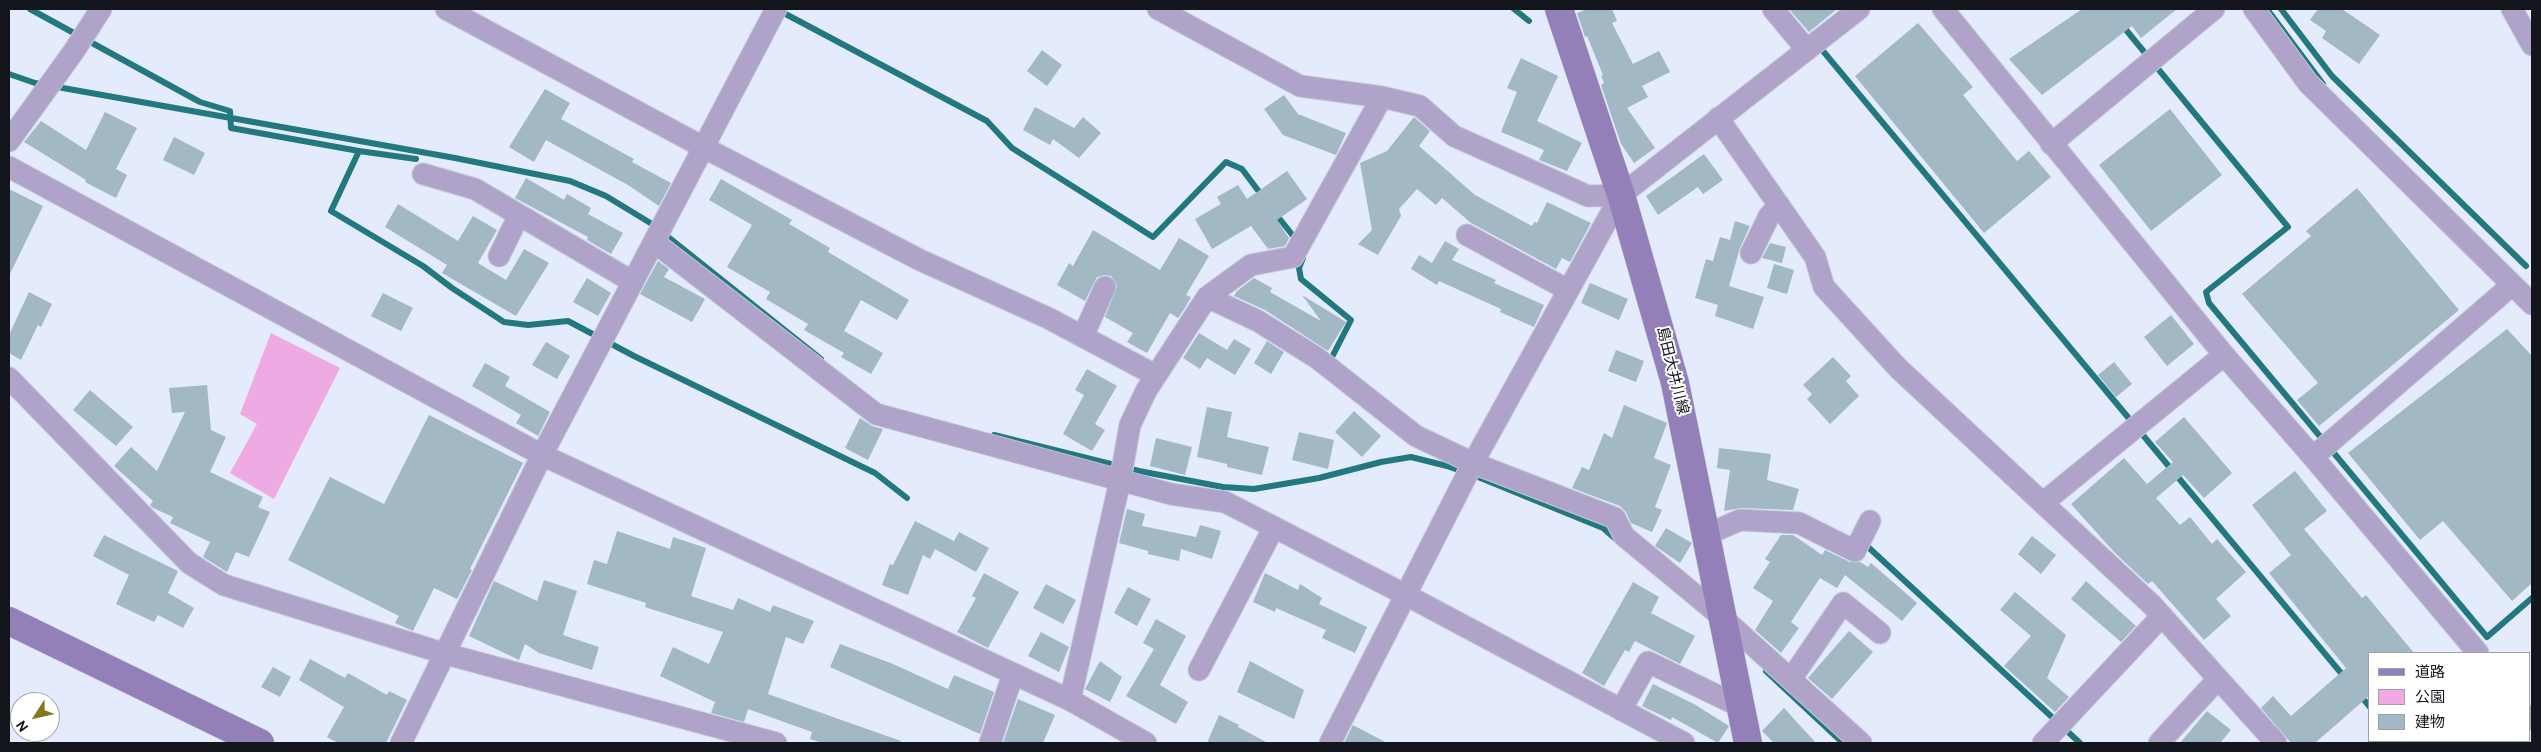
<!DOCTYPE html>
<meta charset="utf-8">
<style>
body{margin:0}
#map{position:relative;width:2541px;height:752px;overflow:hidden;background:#e3ebfc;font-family:Overpass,"Noto Sans JP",sans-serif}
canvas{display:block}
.frame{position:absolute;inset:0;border:10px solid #12151c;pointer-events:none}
.legend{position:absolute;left:2368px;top:652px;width:162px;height:90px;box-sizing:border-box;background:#fff;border:1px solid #a0a1a4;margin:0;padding:6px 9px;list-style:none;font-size:15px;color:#12151c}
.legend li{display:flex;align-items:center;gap:10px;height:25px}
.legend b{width:25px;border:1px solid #a0a1a4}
.north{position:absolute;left:10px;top:692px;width:50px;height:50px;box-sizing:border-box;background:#fff;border:1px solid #a0a1a4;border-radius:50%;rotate:235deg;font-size:14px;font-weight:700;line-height:20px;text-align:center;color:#12151c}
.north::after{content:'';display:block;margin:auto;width:18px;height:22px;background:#87771b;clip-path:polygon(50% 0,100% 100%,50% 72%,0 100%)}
</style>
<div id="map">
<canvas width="2541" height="752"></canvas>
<div class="frame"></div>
<ul class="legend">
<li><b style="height:6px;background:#9380b9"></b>道路</li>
<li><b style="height:14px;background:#f0aae3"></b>公園</li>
<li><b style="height:14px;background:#a2b8c5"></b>建物</li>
</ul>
<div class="north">N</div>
</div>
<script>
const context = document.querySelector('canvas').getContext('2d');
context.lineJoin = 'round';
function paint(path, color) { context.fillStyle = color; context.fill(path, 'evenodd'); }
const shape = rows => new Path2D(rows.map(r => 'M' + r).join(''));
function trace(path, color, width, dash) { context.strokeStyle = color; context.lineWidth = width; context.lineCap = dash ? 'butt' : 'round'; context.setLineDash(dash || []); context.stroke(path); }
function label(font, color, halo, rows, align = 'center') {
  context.font = font + ' Overpass,"Noto Sans JP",sans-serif'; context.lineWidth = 4; context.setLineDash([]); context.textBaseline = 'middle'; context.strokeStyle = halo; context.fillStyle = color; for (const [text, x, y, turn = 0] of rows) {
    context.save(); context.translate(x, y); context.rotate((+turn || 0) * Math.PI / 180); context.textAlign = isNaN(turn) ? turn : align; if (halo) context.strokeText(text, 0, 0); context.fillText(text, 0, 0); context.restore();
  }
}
paint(shape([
 [271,333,340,368,274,499,230,473,257,424,240,414]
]), '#f0aae3');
trace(shape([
 [30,9,200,102,230,111,231,128,359,151],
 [1514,9,1529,21],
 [2267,9,2323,84],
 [2281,9,2332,76,2526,266],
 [780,11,987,121,1012,148,1153,237,1226,162,1242,169,1263,197],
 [2122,25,2288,227,2206,292,2209,303,2487,637,2532,598],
 [1823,51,2346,679],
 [9,74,35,83,455,158,570,181,606,196,652,224,821,359],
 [416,159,359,151,331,211,423,266,452,288,504,322,528,325,568,321,634,356,875,473,907,498],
 [1275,213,1298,242],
 [1303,258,1299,268,1301,279,1351,320,1331,359],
 [994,435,1139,471,1223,487,1254,489,1319,478,1381,462,1411,457,1447,466,1478,477,1603,528,1619,542],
 [1867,546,2080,743],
 [1766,671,1843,743],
 [2359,694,2370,707],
 [2398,741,2400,743]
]), '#22787e', 6);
paint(shape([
 [1587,9,1612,9,1617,21,1612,23,1633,64,1659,51,1670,72,1642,86,1648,97,1627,108,1655,148,1634,163,1621,144,1601,85,1604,83,1601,76,1603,75,1587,36,1585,37,1577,13],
 [1789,9,1837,9,1809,32],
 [2082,9,2177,9,2141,38,2132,26,2042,95,2009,59],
 [2318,9,2342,9,2380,35,2359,64,2322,38,2326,31,2310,20],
 [1918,23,1973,87,1963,95,2017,161,2029,151,2051,177,1984,233,1855,76],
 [1042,50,1062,65,1047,86,1027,71],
 [1521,58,1558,76,1537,121,1582,143,1567,171,1539,160,1544,150,1501,132,1517,92,1507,88],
 [545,89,570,103,561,119,634,159,632,162,671,183,659,206,628,185,546,140,534,162,509,147],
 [1284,95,1298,114,1346,133,1336,155,1283,135,1264,109],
 [1035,107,1074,128,1083,117,1101,133,1079,158,1053,139,1050,145,1023,130],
 [2170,109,2222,175,2151,231,2099,165],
 [105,112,137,128,116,169,127,175,116,198,85,182,86,180,24,142,41,121,86,150],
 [1414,117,1430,131,1419,146,1475,195,1532,226,1534,222,1537,223,1547,202,1591,223,1570,262,1562,258,1556,269,1471,223,1442,198,1436,205,1417,189,1399,209,1401,216,1378,255,1358,244,1372,230,1360,163,1387,151],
 [174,137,205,153,194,175,163,160],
 [1704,154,1723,180,1703,194,1698,187,1658,215,1646,196],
 [1287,171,1307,199,1277,220,1289,238,1285,246,1268,249,1251,226,1212,249,1195,219,1221,204,1217,197,1238,185,1247,199],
 [526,178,564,200,567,194,591,208,588,214,623,233,611,254,587,240,588,237,515,198],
 [721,179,792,220,789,224,830,248,828,252,909,300,897,320,861,300,844,331,883,353,871,374,841,357,844,353,804,330,808,324,766,299,770,292,727,267,752,225,709,200],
 [2357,188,2459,310,2319,426,2297,400,2318,383,2242,294,2311,236,2306,231],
 [9,189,43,206,9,276],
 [398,204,458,241,473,216,497,230,478,263,506,280,524,249,549,263,516,316,442,273,447,265,385,227],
 [1735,221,1750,226,1740,248,1729,286,1764,297,1753,329,1715,316,1718,305,1695,298,1706,259,1713,261,1720,237,1730,240],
 [1093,230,1160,270,1179,238,1209,256,1186,295,1191,297,1185,308,1178,318,1170,313,1147,353,1127,342,1133,333,1105,317,1117,286,1111,276,1104,275,1097,277,1085,301,1057,285,1069,263,1073,266],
 [1445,241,1459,249,1452,260,1496,280,1494,283,1544,305,1534,327,1500,312,1501,309,1439,281,1437,285,1411,269,1419,255,1432,263],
 [1770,243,1786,247,1782,263,1762,258],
 [658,261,669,269,664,277,705,299,692,322,640,294],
 [1774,264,1794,270,1787,294,1767,288],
 [587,278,611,293,598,316,573,302],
 [1254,278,1272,288,1270,292,1321,321,1302,295,1346,322,1328,351,1265,310,1234,296,1237,291],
 [1590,283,1628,299,1619,320,1581,303],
 [29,292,52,304,41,327,38,325,21,360,9,353,9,335],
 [383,293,413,308,401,331,371,316],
 [2171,315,2194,344,2167,366,2144,337],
 [2507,329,2532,356,2532,583,2512,601,2443,521,2420,540,2348,453],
 [1199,333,1227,350,1234,339,1251,349,1235,375,1207,358,1200,369,1183,358],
 [1267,341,1284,352,1271,374,1254,363],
 [546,342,570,356,557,379,532,365],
 [1616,350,1644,361,1636,382,1608,371],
 [1833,357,1851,376,1846,381,1859,396,1830,424,1807,399,1812,394,1803,385],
 [2114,362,2132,384,2116,397,2098,375],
 [485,363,510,377,505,386,550,412,538,436,516,423,521,415,472,386],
 [1087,369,1117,386,1095,424,1105,430,1092,451,1063,434,1084,395,1075,390],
 [207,385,211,430,226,437,210,472,263,497,258,507,270,512,249,557,236,552,227,572,203,557,210,542,170,523,173,517,153,508,150,505,153,501,114,466,131,447,157,471,185,412,172,413,169,388],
 [90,390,133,427,116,446,73,410],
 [1624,405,1667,423,1654,458,1671,465,1655,507,1662,510,1652,532,1631,523,1626,512,1620,506,1572,488,1582,467,1589,470,1604,433,1612,438],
 [1207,407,1232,412,1227,437,1269,447,1262,475,1227,467,1227,464,1197,457],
 [1354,411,1381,436,1362,457,1335,432],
 [429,415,523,463,470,569,472,570,457,599,434,588,413,631,395,623,399,616,288,560,330,477,384,504],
 [2184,417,2232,473,2204,498,2183,475,2156,498,2180,525,2190,517,2212,544,2217,539,2246,572,2216,599,2231,616,2204,640,2152,581,2148,584,2114,552,2071,504,2124,458,2147,484,2173,462,2155,442],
 [860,418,872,426,883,429,868,460,845,448],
 [1299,432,1334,440,1328,469,1292,460],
 [1156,438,1192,447,1185,475,1150,466],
 [1719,448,1771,454,1767,480,1799,489,1793,510,1741,508,1724,511,1730,470,1717,468],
 [2295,471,2327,511,2304,529,2362,598,2366,595,2414,653,2370,653,2370,695,2315,743,2291,743,2261,708,2273,696,2291,716,2346,668,2269,573,2291,555,2252,505],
 [1127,509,1145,514,1142,526,1196,537,1200,525,1221,531,1212,559,1181,549,1179,561,1148,554,1148,551,1119,543],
 [915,521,954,541,959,532,989,548,976,572,935,549,930,559,923,555,908,595,882,585,890,564,893,565],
 [1666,528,1692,543,1680,563,1655,546],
 [617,531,670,549,673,537,706,548,691,596,733,610,738,598,770,612,773,605,814,621,803,644,786,637,768,694,901,741,900,743,822,743,810,739,812,732,748,709,744,722,711,713,715,702,660,676,673,647,709,664,723,632,645,607,646,603,587,584,594,560,607,564],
 [104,535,178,571,168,593,194,608,183,628,158,615,154,622,116,604,129,575,93,556],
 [1781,535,1793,535,1822,555,1825,550,1850,562,1860,562,1868,567,1871,563,1917,603,1902,621,1845,575,1837,588,1820,578,1791,622,1799,628,1781,653,1755,630,1773,601,1753,588,1770,562,1765,559],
 [2032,536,2056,555,2041,574,2018,554],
 [984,573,1019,592,988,648,957,632,976,598,972,596],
 [1265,573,1298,590,1300,584,1322,598,1319,604,1367,627,1355,653,1322,638,1326,630,1276,608,1275,612,1253,602],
 [544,580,577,591,563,635,599,647,592,670,539,653,525,644,519,660,469,636,494,581,537,601],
 [2086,581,2136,626,2121,642,2071,599],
 [1633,582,1659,597,1651,613,1695,636,1680,664,1635,641,1629,652,1625,650,1604,686,1582,673],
 [1046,584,1076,600,1063,624,1033,608],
 [1128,587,1151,599,1137,626,1114,613],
 [2015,592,2066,635,2047,678,2069,697,2055,712,2004,666,2031,636,2000,610],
 [1156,619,1186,636,1160,685,1188,702,1176,724,1126,696,1154,649,1143,643],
 [1849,631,1873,652,1832,699,1808,678],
 [1041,632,1069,647,1059,672,1028,656],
 [840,644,893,664,948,689,954,675,994,692,980,734,830,667],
 [310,659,345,678,348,673,387,695,389,691,407,700,386,743,338,743,327,737,344,707,299,680],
 [1100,661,1122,677,1110,702,1085,689],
 [1250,661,1304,690,1294,719,1237,692],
 [273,667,291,677,280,697,261,687],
 [1653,684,1694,704,1729,726,1718,743,1672,717,1671,720,1642,706],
 [1018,699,1055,715,1043,743,1003,743],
 [1784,708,1816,743,1774,743,1762,731],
 [2207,711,2231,730,2220,743,2180,743],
 [1219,715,1239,725,1238,727,1268,743,1207,743],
 [1353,725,1387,743,1344,743]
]), '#a2b8c5');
const street = shape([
 [446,9,703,147,920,260,1048,318,1155,375],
 [1158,9,1300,86,1382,97,1420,106,1454,136,1588,196,1621,195],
 [1773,9,1807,50],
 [1943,9,2224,355,2313,457,2478,653],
 [2254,9,2308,83,2532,304],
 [2512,9,2532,45],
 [1718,118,1815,257,1824,287,1898,368,2152,605,2276,743],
 [9,141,74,51,101,9],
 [2051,144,2214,9],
 [9,167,542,455,1070,700,1146,743],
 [423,174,475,189,633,282],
 [1467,235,1568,290],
 [654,242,876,414,1171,494,1225,502,1406,595,1684,743],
 [1751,253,1769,216,1779,205],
 [499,256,519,215],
 [1207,297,1258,321,1317,358,1416,436,1473,463,1615,518,1624,536,1723,618,1861,743],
 [1083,336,1105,287],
 [9,378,189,563,224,585,446,654,776,743],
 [2313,457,2512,285],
 [2044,502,2224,355],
 [1706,535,1740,520,1799,523,1855,551,1870,521],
 [1199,670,1274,527],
 [1791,679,1843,603,1880,633],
 [1070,700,1120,481,1130,425,1146,391,1207,297,1251,265,1293,257,1382,97],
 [1621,710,1648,662,1741,707],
 [2530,716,2532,719],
 [401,743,542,455,776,9],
 [990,743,1013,674],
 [1330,743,1473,463,1621,195,1859,9],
 [2043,743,2162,616],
 [2159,743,2218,679]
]);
const secondary = shape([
 [1559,9,1621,195,1675,383,1748,743],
 [9,621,260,743]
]);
trace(street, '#c2c9d8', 23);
trace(secondary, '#c2c9d8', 29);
trace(street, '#b0a3ca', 21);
trace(secondary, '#9380b9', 28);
label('15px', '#12151c', '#fff', [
 ["島田大井川線",1671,371,76]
]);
</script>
